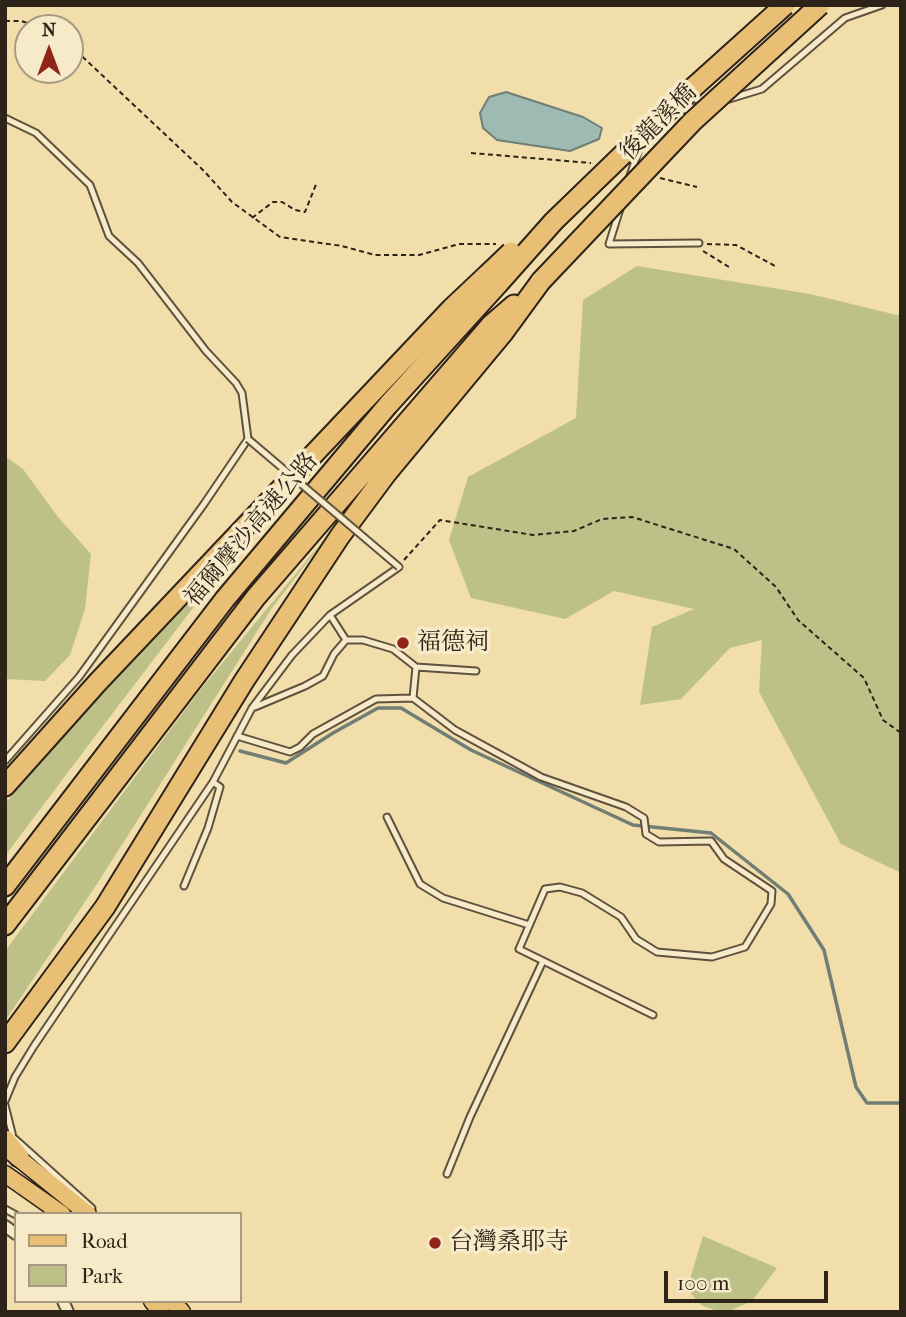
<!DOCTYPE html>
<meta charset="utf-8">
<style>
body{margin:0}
#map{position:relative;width:906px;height:1317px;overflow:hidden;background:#f2deab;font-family:"IM FELL French Canon",serif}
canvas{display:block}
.frame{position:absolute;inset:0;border:7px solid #2d2319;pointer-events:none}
.legend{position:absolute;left:14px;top:1212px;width:228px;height:91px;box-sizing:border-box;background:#f7eac8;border:2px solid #a69a82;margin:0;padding:9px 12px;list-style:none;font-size:21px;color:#2d2319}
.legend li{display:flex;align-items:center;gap:14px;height:35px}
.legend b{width:35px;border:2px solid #a69a82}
.north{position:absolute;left:14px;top:14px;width:70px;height:70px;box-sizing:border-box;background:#f7eac8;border:2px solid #a69a82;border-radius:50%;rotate:0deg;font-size:19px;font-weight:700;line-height:28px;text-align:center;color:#2d2319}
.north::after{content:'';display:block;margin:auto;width:24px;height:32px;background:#8f2418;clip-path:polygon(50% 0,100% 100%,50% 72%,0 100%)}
.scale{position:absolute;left:664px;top:1271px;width:164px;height:32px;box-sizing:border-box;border:4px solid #2d2319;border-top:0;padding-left:9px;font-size:21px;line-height:24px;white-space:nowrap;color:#2d2319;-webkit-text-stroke:5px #f7eac8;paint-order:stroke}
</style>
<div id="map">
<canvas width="906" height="1317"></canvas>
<div class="frame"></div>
<ul class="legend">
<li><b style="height:9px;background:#e9bf76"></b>Road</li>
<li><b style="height:19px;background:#bdc087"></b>Park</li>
</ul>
<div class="north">N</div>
<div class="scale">100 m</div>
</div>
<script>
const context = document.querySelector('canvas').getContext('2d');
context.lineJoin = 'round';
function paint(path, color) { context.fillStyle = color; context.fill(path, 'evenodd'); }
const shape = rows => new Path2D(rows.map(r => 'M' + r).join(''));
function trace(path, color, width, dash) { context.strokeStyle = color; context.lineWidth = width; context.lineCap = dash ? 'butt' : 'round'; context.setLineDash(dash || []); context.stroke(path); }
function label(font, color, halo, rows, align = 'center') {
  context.font = font + ' "IM FELL French Canon","Noto Serif TC",serif'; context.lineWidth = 7; context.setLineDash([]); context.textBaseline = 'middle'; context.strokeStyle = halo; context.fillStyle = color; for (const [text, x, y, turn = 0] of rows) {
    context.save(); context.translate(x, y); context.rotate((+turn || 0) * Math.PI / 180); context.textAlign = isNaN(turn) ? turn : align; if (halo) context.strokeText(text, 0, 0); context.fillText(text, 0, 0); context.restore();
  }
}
paint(shape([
 [637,266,810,294,901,316,901,873,841,844,759,692,762,640,730,648,681,699,640,705,652,627,694,609,614,591,565,619,471,598,449,540,468,477,576,418,583,300],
 [5,456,23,469,58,517,91,554,85,609,70,655,45,681,5,679],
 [336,525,272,608,97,884,5,1021,5,951,200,690],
 [254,528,93,739,5,856,5,804,37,763,89,705,210,581],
 [703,1236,777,1268,752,1301,727,1312,720,1312,701,1305,687,1289]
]), '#bdc087');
const water = shape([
 [506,92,583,117,602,128,599,139,570,151,497,140,483,128,480,113,489,97,506,92]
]);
paint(water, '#9dbbb2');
trace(water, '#707e75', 2);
trace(shape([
 [240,751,286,763,333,733,378,708,401,708,471,750,633,825,711,833,788,894,824,950,856,1087,867,1103,900,1103,901,1106]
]), '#707e75', 3.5);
const lane = shape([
 [726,100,762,89,845,18,882,5],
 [678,111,699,106],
 [5,118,36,133,90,185,109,236,138,263,206,351,236,383,242,393,248,439,204,504,79,677,5,761],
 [630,176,639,149],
 [620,209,609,244,699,243],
 [330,615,346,640],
 [416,667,476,671],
 [255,707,305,686,323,676,334,654,346,640,363,640,393,649,416,667,413,698],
 [237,736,290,752,300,747,313,734,376,699,413,698,455,730,541,777,626,807,644,818,646,834,659,842,711,841,724,859,772,891,771,904,745,947,712,957,657,952,636,939,621,917,582,893,560,887,545,889,519,949,653,1015],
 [387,817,420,884,443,898,529,925],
 [184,886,208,828,220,787,213,782],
 [5,1101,15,1077,34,1046,213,782,252,708,292,655,330,615,399,567],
 [5,1105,13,1137,92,1208],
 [447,1174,470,1117,543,961],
 [5,1209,16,1215]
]);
const street = shape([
 [5,1226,16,1234],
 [63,1301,68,1312]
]);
const primary = shape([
 [11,1152,88,1214],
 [5,1174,62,1214],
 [152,1301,161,1312],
 [172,1301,182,1312]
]);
const highway = shape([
 [5,786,98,682,452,308,488,274],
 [5,886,225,599,388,405,498,284],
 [5,925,256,597,491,325,514,305],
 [5,1043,105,907,244,681,340,536,386,474,503,333,541,281],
 [5,1140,19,1157]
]);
trace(lane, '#5e523e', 9);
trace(street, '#5e523e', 14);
trace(primary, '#2d2319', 19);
trace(highway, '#2d2319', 23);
trace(shape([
 [5,21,21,21,43,28],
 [70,45,204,171,232,202,280,237,342,246,375,255,419,255,459,244,496,244],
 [471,153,591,163],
 [660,178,697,187],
 [252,218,273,202,282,202,295,210,305,212,317,182],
 [707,244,736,245,775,266],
 [703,251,729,267],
 [404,560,440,520,533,535,574,531,602,519,632,517,734,549,776,587,798,620,864,678,883,720,901,733]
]), '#2d2319', 2, [5, 3.5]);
trace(lane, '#f7eac8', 5);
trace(street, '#f7eac8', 10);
trace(primary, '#e9bf76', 16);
trace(highway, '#e9bf76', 19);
const laneBridge = shape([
 [248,439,399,567]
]);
const highwayBridge = shape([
 [488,274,511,252],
 [541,281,693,121,820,5],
 [498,284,554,221,675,104,785,5]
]);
trace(laneBridge, '#5e523e', 9, []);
trace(highwayBridge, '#2d2319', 23, []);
trace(laneBridge, '#f7eac8', 5);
trace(highwayBridge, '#e9bf76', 19);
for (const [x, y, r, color] of [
 [403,643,7,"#8f2418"],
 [435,1243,7,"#8f2418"]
]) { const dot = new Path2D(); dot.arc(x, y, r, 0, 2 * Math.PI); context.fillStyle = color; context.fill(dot); trace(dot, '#f7eac8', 2.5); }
label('24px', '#2d2319', '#f7eac8', [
 ["後龍溪橋",659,123,-45],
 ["福爾摩沙高速公路",252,530,-50]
]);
label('24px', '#2d2319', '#f7eac8', [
 ["福德祠",417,643],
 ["台灣桑耶寺",449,1243]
], 'left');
</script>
